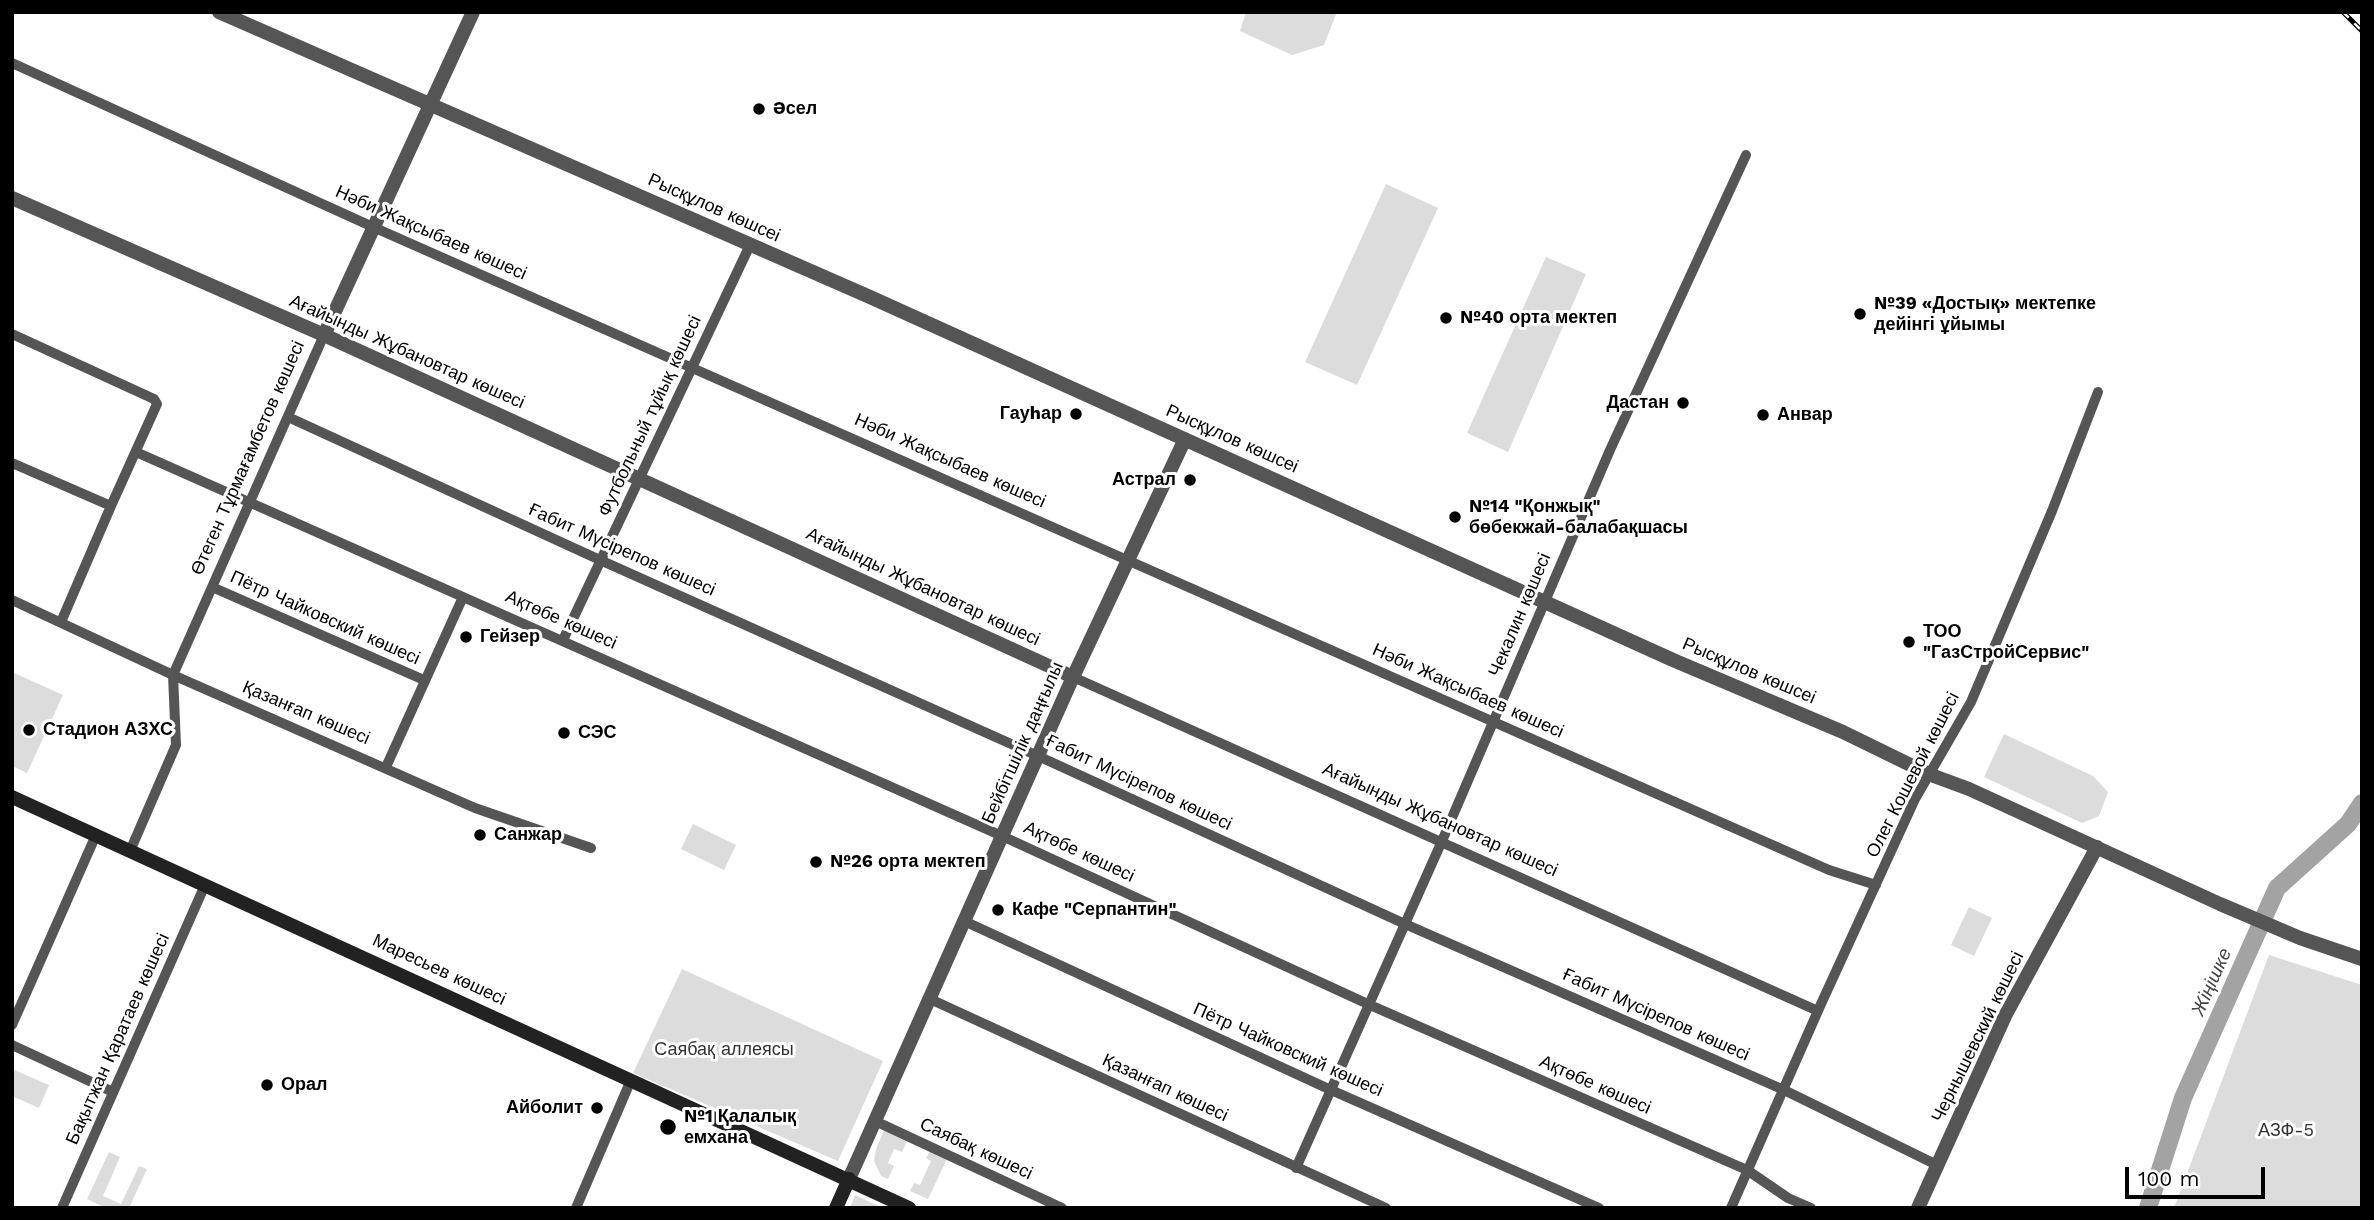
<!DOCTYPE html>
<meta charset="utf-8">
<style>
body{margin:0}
#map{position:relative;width:2374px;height:1220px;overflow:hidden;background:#fff;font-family:"Work Sans",sans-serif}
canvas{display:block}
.frame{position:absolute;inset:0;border:14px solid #000;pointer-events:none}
.scale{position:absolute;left:2125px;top:1167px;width:140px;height:32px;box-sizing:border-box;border:4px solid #000;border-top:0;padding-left:9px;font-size:21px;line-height:24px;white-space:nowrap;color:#000;-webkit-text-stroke:5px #fff;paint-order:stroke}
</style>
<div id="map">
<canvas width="2374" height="1220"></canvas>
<div class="frame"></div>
<div class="scale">100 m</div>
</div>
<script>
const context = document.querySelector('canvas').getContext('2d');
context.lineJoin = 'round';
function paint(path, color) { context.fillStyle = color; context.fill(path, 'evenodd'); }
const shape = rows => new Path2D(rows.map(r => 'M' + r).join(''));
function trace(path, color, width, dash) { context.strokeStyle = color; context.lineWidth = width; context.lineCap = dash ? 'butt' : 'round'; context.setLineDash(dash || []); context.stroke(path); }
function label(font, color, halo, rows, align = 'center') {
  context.font = font + ' "Work Sans",sans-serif'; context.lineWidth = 6; context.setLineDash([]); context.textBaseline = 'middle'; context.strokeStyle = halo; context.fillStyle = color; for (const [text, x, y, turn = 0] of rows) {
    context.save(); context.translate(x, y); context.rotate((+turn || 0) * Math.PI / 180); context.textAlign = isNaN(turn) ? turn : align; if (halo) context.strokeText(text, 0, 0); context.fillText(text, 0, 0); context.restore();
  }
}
paint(shape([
 [1246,12,1337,12,1324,45,1292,55,1240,31],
 [1386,184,1438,208,1357,385,1305,362],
 [1546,257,1586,274,1508,452,1467,433],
 [12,672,63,695,27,773,12,766],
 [2004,734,2093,776,2108,792,2099,816,2082,823,1984,777],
 [693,824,736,845,724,870,681,849],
 [1969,907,1992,918,1974,956,1951,945],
 [2269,955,2362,985,2362,1208,2174,1208],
 [682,969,883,1061,838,1161,633,1073],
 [12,1069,49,1085,39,1108,12,1096],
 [884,1130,907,1141,902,1152,894,1149,888,1163,894,1166,888,1179,881,1176,874,1161,876,1149],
 [930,1151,947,1159,928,1199,910,1191,914,1183,920,1185,931,1161,926,1158],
 [109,1152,120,1157,103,1196,121,1204,139,1166,147,1169,129,1208,106,1208,87,1199],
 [855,1195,883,1208,850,1208]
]), '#dcdcdc');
trace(shape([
 [2148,1208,2183,1098,2277,888,2348,824,2362,803]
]), '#a3a3a3', 18);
trace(shape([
 [12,63,373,227,1829,870,1876,885],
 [12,334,154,399,157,404,111,506,12,463],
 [288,417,600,560,1038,756,1405,924,1784,1090,1937,1165],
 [136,452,1002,836,1370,1005,1747,1170,1788,1198,1811,1208],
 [212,587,424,680],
 [12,600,173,675,475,808,591,848],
 [61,622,111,506],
 [563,640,750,245],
 [1073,677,1818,1011],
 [386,767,463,597],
 [130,851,176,745,173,675,324,335],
 [964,921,1331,1090,1599,1208],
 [930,999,1386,1208],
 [12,1025,96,835],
 [12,1045,113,1092],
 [875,1121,1062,1208],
 [1296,1168,1442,841,1610,450,1746,155],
 [62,1208,205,885],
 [576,1208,631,1080],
 [1731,1208,1821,1004,1915,799,1971,702,2052,511,2098,392]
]), '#555', 10);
trace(shape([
 [219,12,870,297,1673,660,1843,732,1931,775,1969,789,2220,904,2300,938,2362,959],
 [12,198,324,335,1073,677],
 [324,335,473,12],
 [849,1179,1073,677,1185,439],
 [1918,1208,2005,1016,2097,847]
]), '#555', 14);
trace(shape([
 [12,797,909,1208],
 [836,1208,849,1179]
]), '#222', 14);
const rail = shape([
 [2343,12,2362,31]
]);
trace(rail, '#000', 5);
trace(rail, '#fff', 2.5, [8]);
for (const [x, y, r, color] of [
 [759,109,7,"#000"],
 [1860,314,7,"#000"],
 [1446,318,7,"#000"],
 [1683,403,7,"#000"],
 [1076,414,7,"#000"],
 [1763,415,7,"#000"],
 [1190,480,7,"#000"],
 [1455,517,7,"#000"],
 [466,637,7,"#000"],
 [1909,642,7,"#000"],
 [29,730,7,"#000"],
 [564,733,7,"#000"],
 [480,835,7,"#000"],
 [816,862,7,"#000"],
 [998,910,7,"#000"],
 [267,1085,7,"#000"],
 [597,1108,7,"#000"],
 [668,1127,9,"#000"]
]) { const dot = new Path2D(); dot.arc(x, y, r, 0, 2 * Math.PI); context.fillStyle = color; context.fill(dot); trace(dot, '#fff', 2.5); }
label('bold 18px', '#000', '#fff', [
 ["Əсел",773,109],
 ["№39 «Достық» мектепке",1874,304],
 ["дейінгі ұйымы",1874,325],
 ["№40 орта мектеп",1460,318],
 ["Дастан",1669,403,"right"],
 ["Гауhар",1062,414,"right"],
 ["Анвар",1777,415],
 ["Астрал",1176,480,"right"],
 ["№14 \"Қонжық\"",1469,507],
 ["бөбекжай-балабақшасы",1469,528],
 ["ТОО",1923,632],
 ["\"ГазСтройСервис\"",1923,653],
 ["Гейзер",480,637],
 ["Стадион АЗХС",43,730],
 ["СЭС",578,733],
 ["Санжар",494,835],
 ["№26 орта мектеп",830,862],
 ["Кафе \"Серпантин\"",1012,910],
 ["Орал",281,1085],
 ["Айболит",583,1108,"right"],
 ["№1 Қалалық",684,1117],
 ["емхана",684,1138]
], 'left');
label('18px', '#000', '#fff', [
 ["Рысқұлов көшсеі",714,208,24],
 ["Нәби Жақсыбаев көшесі",431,233,24],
 ["Ағайынды Жұбановтар көшесі",407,352,24],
 ["Футбольный тұйық көшесі",650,416,-65],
 ["Рысқұлов көшсеі",1232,439,24],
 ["Өтеген Тұрмағамбетов көшесі",248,458,-66],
 ["Нәби Жақсыбаев көшесі",950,461,24],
 ["Ғабит Мүсірепов көшесі",622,550,24],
 ["Ағайынды Жұбановтар көшесі",923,587,25],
 ["Чекалин көшесі",1520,615,-67],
 ["Пётр Чайковский көшесі",325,618,24],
 ["Ақтөбе көшесі",561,620,24],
 ["Рысқұлов көшсеі",1749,671,23],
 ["Нәби Жақсыбаев көшесі",1468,691,24],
 ["Қазанғап көшесі",306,713,23],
 ["Бейбітшілік даңғылы",1023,743,-66],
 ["Олег Кошевой көшесі",1913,775,-63],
 ["Ғабит Мүсірепов көшесі",1139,783,25],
 ["Ағайынды Жұбановтар көшесі",1440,820,24],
 ["Ақтөбе көшесі",1079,852,25],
 ["Маресьев көшесі",439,970,25],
 ["Ғабит Мүсірепов көшесі",1656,1015,24],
 ["Чернышевский көшесі",1978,1037,-64],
 ["Бақытжан Қаратаев көшесі",118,1039,-66],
 ["Пётр Чайковский көшесі",1288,1050,24],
 ["Ақтөбе көшесі",1595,1085,24],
 ["Қазанғап көшесі",1165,1088,25],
 ["Саябақ көшесі",976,1149,25]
]);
label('18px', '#333', '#fff', [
 ["Саябақ аллеясы",724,1050],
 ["АЗФ-5",2286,1131]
]);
label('italic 19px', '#444', '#fff', [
 ["Жіңішке",2212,982,-66]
]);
</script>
